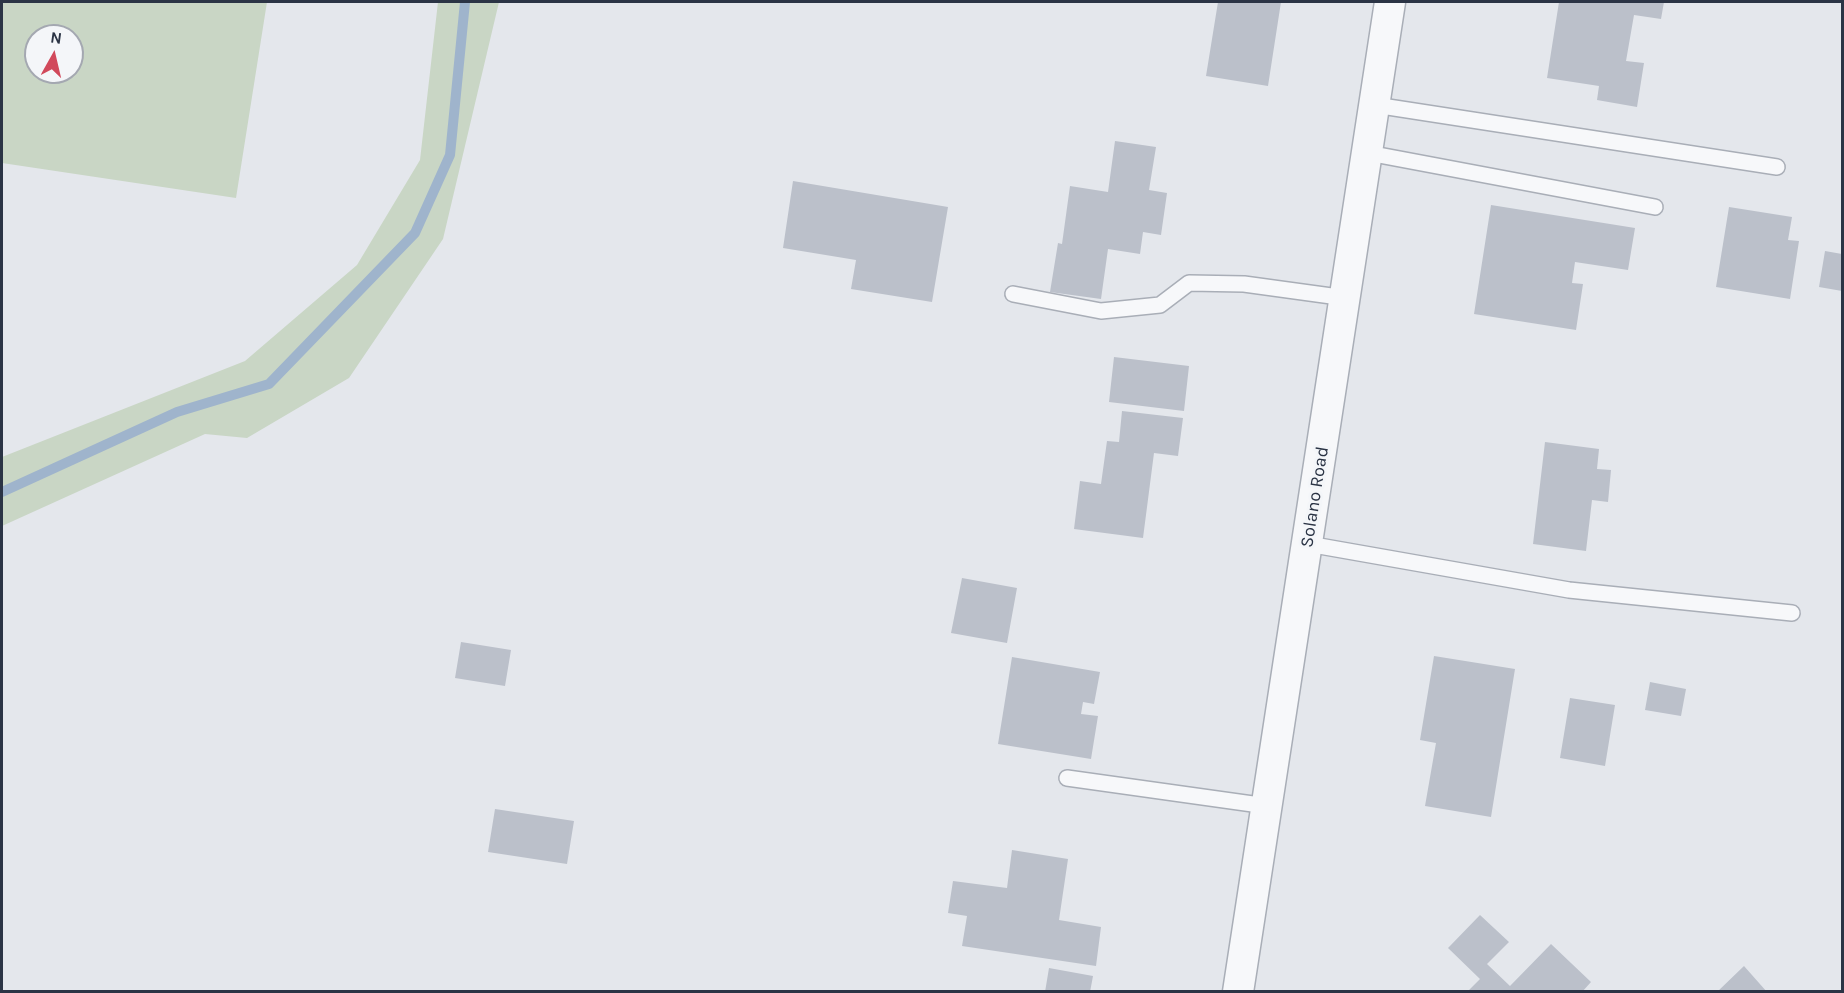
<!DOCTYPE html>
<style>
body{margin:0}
#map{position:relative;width:1844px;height:993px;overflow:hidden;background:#e4e7ec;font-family:Karla,sans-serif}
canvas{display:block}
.frame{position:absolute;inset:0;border:3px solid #2b3445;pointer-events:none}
.north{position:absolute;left:24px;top:24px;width:60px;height:60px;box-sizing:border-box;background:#f4f6f9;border:2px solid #a4a8b1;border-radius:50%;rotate:8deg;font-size:16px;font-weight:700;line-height:24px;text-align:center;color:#2b3445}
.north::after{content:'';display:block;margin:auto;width:21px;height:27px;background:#d1495b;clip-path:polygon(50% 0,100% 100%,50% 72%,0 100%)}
</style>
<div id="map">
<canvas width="1844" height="993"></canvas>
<div class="frame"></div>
<div class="north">N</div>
</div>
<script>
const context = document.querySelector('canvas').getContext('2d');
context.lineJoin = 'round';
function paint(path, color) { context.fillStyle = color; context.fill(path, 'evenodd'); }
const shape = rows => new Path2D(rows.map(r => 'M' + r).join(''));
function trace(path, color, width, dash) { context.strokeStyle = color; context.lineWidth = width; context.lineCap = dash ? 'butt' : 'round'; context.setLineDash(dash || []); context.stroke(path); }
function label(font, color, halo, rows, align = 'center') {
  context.font = font + ' Karla,sans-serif'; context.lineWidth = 6; context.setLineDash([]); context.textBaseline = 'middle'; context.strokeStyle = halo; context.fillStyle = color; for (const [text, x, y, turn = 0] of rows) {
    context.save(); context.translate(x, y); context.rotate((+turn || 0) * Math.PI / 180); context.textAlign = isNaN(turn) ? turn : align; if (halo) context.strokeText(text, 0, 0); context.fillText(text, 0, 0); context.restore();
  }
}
paint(shape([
 [2,2,267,2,236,198,2,163],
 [36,36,72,36,72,72,36,72],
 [438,2,499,2,443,239,349,378,247,438,205,434,2,526,2,457,245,361,357,265,420,160]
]), '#c9d6c5');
trace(shape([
 [2,492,177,412,269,384,415,233,450,155,465,2]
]), '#9fb4cc', 10);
paint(shape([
 [1218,2,1281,2,1268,86,1206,76],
 [1559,2,1664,2,1661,19,1634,15,1626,61,1644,63,1637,107,1597,100,1599,86,1547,78],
 [1115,141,1156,147,1149,190,1167,193,1161,235,1143,232,1140,254,1108,249,1101,299,1050,292,1058,243,1062,244,1070,186,1108,192],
 [793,181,948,207,932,302,851,289,856,260,783,248],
 [1491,205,1635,228,1628,270,1575,262,1572,283,1583,284,1576,330,1474,314],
 [1729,207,1792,217,1788,240,1799,241,1790,299,1716,287],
 [1825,251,1842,254,1842,291,1819,287],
 [1114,357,1189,366,1184,411,1109,402],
 [1122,411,1183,418,1178,456,1154,453,1143,538,1074,529,1080,481,1101,484,1107,441,1119,442],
 [1545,442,1599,449,1597,469,1611,470,1608,502,1592,500,1586,551,1533,544],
 [962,578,1017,588,1007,643,951,633],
 [461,642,511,650,505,686,455,678],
 [1434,656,1515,669,1491,817,1425,806,1436,743,1420,740],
 [1012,657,1100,672,1094,704,1083,702,1081,714,1098,716,1091,759,998,744],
 [1650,682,1686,689,1681,716,1645,710],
 [1570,698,1615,705,1605,766,1560,758],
 [495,809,574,821,567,864,488,852],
 [1012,850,1068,859,1059,920,1101,927,1096,966,962,946,967,916,948,913,953,881,1007,888],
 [1480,915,1509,942,1487,964,1510,986,1551,944,1591,982,1582,992,1467,992,1480,979,1448,948],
 [1744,966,1767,992,1717,992],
 [1049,968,1093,976,1090,992,1045,992]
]), '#bbc0ca');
const service = shape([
 [1375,105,1777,167],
 [1368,153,1655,207],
 [1013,294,1101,311,1160,305,1189,283,1244,284,1346,298],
 [1308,544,1569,590,1792,613],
 [1067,778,1267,806]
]);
const minor = shape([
 [1238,992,1390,2]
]);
trace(service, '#a9aeb7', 18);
trace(minor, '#a9aeb7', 33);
trace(service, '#f7f8fa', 15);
trace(minor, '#f7f8fa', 30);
label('18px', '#2b3445', '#f4f6f9', [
 ["Solano Road",1315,497,-81]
]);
</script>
